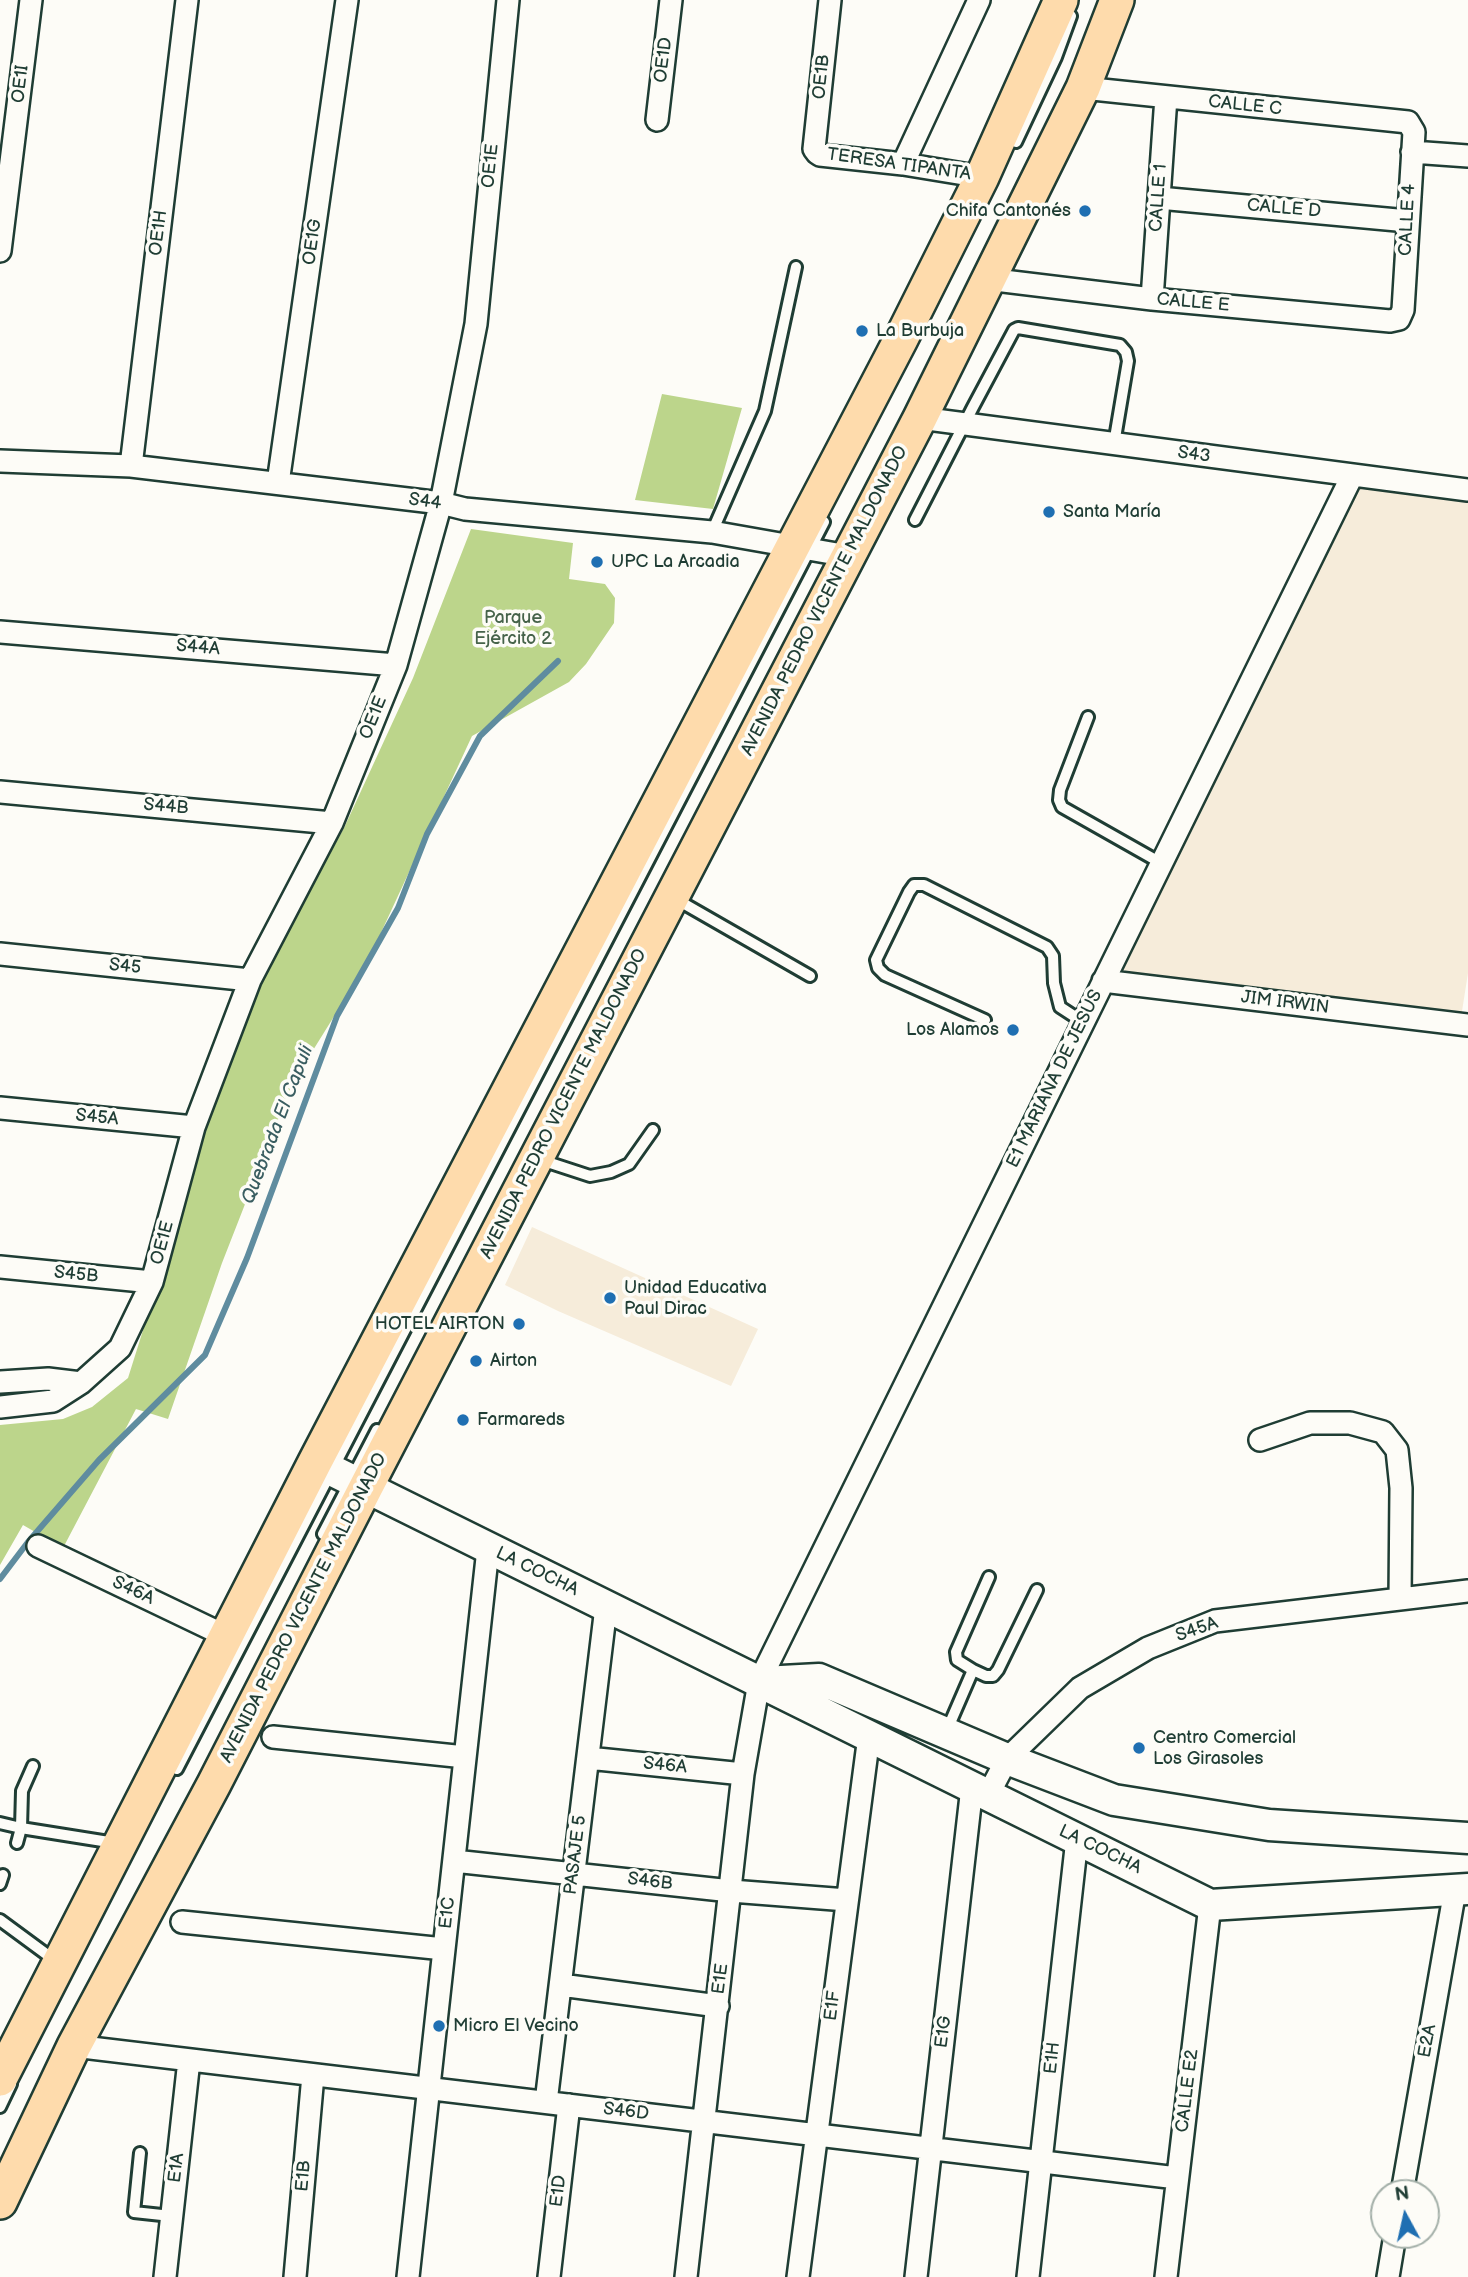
<!DOCTYPE html>
<meta charset="utf-8">
<style>
body{margin:0}
#map{position:relative;width:1468px;height:2277px;overflow:hidden;background:#fdfcf7;font-family:"Balsamiq Sans",sans-serif}
canvas{display:block}
.north{position:absolute;left:1370px;top:2179px;width:70px;height:70px;box-sizing:border-box;background:#fdfcf7;border:2px solid #a4b0a9;border-radius:50%;rotate:352deg;font-size:19px;font-weight:700;line-height:28px;text-align:center;color:#1f3d34}
.north::after{content:'';display:block;margin:auto;width:24px;height:32px;background:#1f6fb2;clip-path:polygon(50% 0,100% 100%,50% 72%,0 100%)}
</style>
<div id="map">
<canvas width="1468" height="2277"></canvas>
<div class="north">N</div>
</div>
<script>
const context = document.querySelector('canvas').getContext('2d');
context.lineJoin = 'round';
function paint(path, color) { context.fillStyle = color; context.fill(path, 'evenodd'); }
const shape = rows => new Path2D(rows.map(r => 'M' + r).join(''));
function trace(path, color, width, dash) { context.strokeStyle = color; context.lineWidth = width; context.lineCap = dash ? 'butt' : 'round'; context.setLineDash(dash || []); context.stroke(path); }
function label(font, color, halo, rows, align = 'center') {
  context.font = font + ' "Balsamiq Sans",sans-serif'; context.lineWidth = 7; context.setLineDash([]); context.textBaseline = 'middle'; context.strokeStyle = halo; context.fillStyle = color; for (const [text, x, y, turn = 0] of rows) {
    context.save(); context.translate(x, y); context.rotate((+turn || 0) * Math.PI / 180); context.textAlign = isNaN(turn) ? turn : align; if (halo) context.strokeText(text, 0, 0); context.fillText(text, 0, 0); context.restore();
  }
}
paint(shape([
 [1352,476,1468,490,1468,973,1460,1024,1103,981],
 [532,1227,758,1329,731,1386,558,1311,505,1285]
]), '#f6ecda');
paint(shape([
 [662,394,742,408,713,509,635,500],
 [471,529,573,543,569,579,605,584,615,598,614,623,586,664,569,682,472,736,366,965,292,1084,222,1263,168,1419,136,1409,63,1548,23,1525,0,1565,0,1425,63,1419,92,1407,128,1378,205,1133,257,985,344,828,413,678]
]), '#bcd58b');
trace(shape([
 [0,1579,28,1542,99,1460,205,1355,247,1258,337,1016,398,908,427,834,480,736,558,661]
]), '#5f8c9f', 6);
const lane = shape([
 [1016,142,1056,57,1071,16],
 [915,520,973,407,1014,330,1018,328,1120,345,1126,352,1128,361,1114,444],
 [712,532,765,411,796,267],
 [1088,717,1060,790,1059,800,1062,807,1161,863],
 [674,898,810,976],
 [985,1020,885,975,878,968,876,960,909,892,914,885,924,885,1047,947,1053,956,1054,983,1060,1007,1083,1022],
 [538,1159,590,1176,611,1172,629,1164,653,1130],
 [323,1534,377,1430],
 [973,1670,986,1676,993,1676,998,1670,1037,1590],
 [947,1730,973,1670,957,1660,956,1652,989,1577],
 [177,1769,824,522],
 [0,1823,21,1828,22,1791,33,1766],
 [17,1843,21,1828,115,1843],
 [0,1884,3,1875],
 [0,1920,57,1962],
 [0,2107,11,2084],
 [140,2153,134,2212,171,2216]
]);
const street = shape([
 [830,0,814,149,817,153,820,155,903,164,982,177],
 [657,120,671,0],
 [1412,152,1468,156],
 [903,164,979,0],
 [1159,198,1408,221],
 [0,251,31,0],
 [987,279,1152,299,1390,321,1399,319,1403,310,1414,132,1408,122,1083,88],
 [1152,299,1166,97],
 [920,418,1468,490],
 [0,461,131,466,441,503,465,509,712,532,848,556],
 [131,466,187,0],
 [278,483,347,0],
 [0,632,396,665],
 [0,792,332,823],
 [0,954,250,980],
 [1103,981,1468,1025],
 [0,1108,194,1127],
 [0,1267,152,1282],
 [0,1382,48,1379,81,1383],
 [0,1407,53,1401,81,1383,120,1348,152,1282,194,1127,250,980,332,823,396,665,441,503,476,324,508,0],
 [1260,1440,1310,1423,1350,1423,1383,1432,1397,1450,1401,1488,1400,1599],
 [38,1546,228,1637],
 [273,1737,465,1757],
 [588,1758,743,1774],
 [988,1795,1007,1759,1080,1688,1148,1648,1215,1621,1468,1591],
 [454,1861,731,1891,847,1900],
 [182,1922,444,1949],
 [561,1985,718,2006],
 [74,2046,1177,2178],
 [546,2102,606,1607],
 [1402,2193,1455,1890],
 [165,2277,189,2060],
 [295,2277,313,2075],
 [408,2277,488,1549],
 [549,2277,569,2105],
 [686,2277,743,1774,759,1682,1352,476],
 [798,2277,869,1736],
 [916,2277,972,1787],
 [1028,2277,1077,1839],
 [1166,2277,1210,1905],
 [1388,2277,1395,2235]
]);
const secondary = shape([
 [315,1462,1210,1905,1468,1889],
 [763,1682,819,1679,1007,1759,1114,1800,1269,1825,1468,1838]
]);
const primary = shape([
 [0,2079,315,1462,901,339,982,177,1061,0],
 [0,2202,74,2046,214,1784,366,1487,920,418,1083,88,1117,0]
]);
trace(lane, '#1f3d34', 16);
trace(street, '#1f3d34', 26);
trace(secondary, '#1f3d34', 35);
trace(primary, '#1f3d34', 38);
trace(lane, '#fdfcf7', 10);
trace(street, '#fdfcf7', 21);
trace(secondary, '#fdfcf7', 30);
trace(primary, '#fedbac', 33);
for (const [x, y, r, color] of [
 [1085,211,7,"#1f6fb2"],
 [862,331,7,"#1f6fb2"],
 [1049,512,7,"#1f6fb2"],
 [597,562,7,"#1f6fb2"],
 [1013,1030,7,"#1f6fb2"],
 [610,1298,7,"#1f6fb2"],
 [519,1324,7,"#1f6fb2"],
 [476,1361,7,"#1f6fb2"],
 [463,1420,7,"#1f6fb2"],
 [1139,1748,7,"#1f6fb2"],
 [439,2026,7,"#1f6fb2"]
]) { const dot = new Path2D(); dot.arc(x, y, r, 0, 2 * Math.PI); context.fillStyle = color; context.fill(dot); trace(dot, '#fdfcf7', 2.5); }
label('18px', '#1f3d34', '#fdfcf7', [
 ["OE1D",664,60,-83],
 ["OE1B",822,77,-84],
 ["OE1I",21,84,-83],
 ["CALLE C",1245,106,6],
 ["TERESA TIPANTA",899,165,8],
 ["OE1E",491,166,-84],
 ["CALLE 1",1159,198,-86],
 ["CALLE D",1284,209,5],
 ["CALLE 4",1408,220,-87],
 ["OE1H",159,233,-83],
 ["OE1G",313,242,-82],
 ["CALLE E",1193,303,5],
 ["S43",1194,455,8],
 ["S44",425,502,8],
 ["AVENIDA PEDRO VICENTE MALDONADO",825,601,-63],
 ["S44A",198,648,5],
 ["OE1E",374,718,-68],
 ["S44B",166,807,5],
 ["S45",125,967,6],
 ["JIM IRWIN",1285,1003,7],
 ["E1 MARIANA DE JESUS",1055,1079,-64],
 ["AVENIDA PEDRO VICENTE MALDONADO",564,1104,-63],
 ["S45A",97,1118,6],
 ["OE1E",163,1243,-75],
 ["S45B",76,1275,6],
 ["LA COCHA",537,1572,26],
 ["S46A",133,1591,25],
 ["AVENIDA PEDRO VICENTE MALDONADO",304,1608,-63],
 ["S45A",1197,1630,-19],
 ["S46A",665,1766,6],
 ["LA COCHA",1100,1850,26],
 ["PASAJE 5",576,1855,-83],
 ["S46B",650,1882,7],
 ["E1C",448,1913,-84],
 ["E1E",721,1979,-83],
 ["E1F",833,2006,-83],
 ["E1G",944,2032,-83],
 ["E2A",1428,2041,-80],
 ["E1H",1053,2058,-84],
 ["CALLE E2",1188,2091,-83],
 ["S46D",626,2112,7],
 ["E1A",177,2168,-83],
 ["E1B",304,2176,-85],
 ["E1D",559,2191,-83]
]);
label('18px', '#1f3d34', '#fdfcf7', [
 ["Chifa Cantonés",1071,211,"right"],
 ["La Burbuja",876,331],
 ["Santa María",1063,512],
 ["UPC La Arcadia",611,562],
 ["Los Alamos",999,1030,"right"],
 ["Unidad Educativa",624,1288],
 ["Paul Dirac",624,1309],
 ["HOTEL AIRTON",505,1324,"right"],
 ["Airton",490,1361],
 ["Farmareds",477,1420],
 ["Centro Comercial",1153,1738],
 ["Los Girasoles",1153,1759],
 ["Micro El Vecino",453,2026]
], 'left');
label('18px', '#46634a', '#fdfcf7', [
 ["Parque",513,618],
 ["Ejército 2",513,639]
]);
label('italic 19px', '#3a5e61', '#fdfcf7', [
 ["Quebrada El Capuli",278,1125,-69]
]);
</script>
